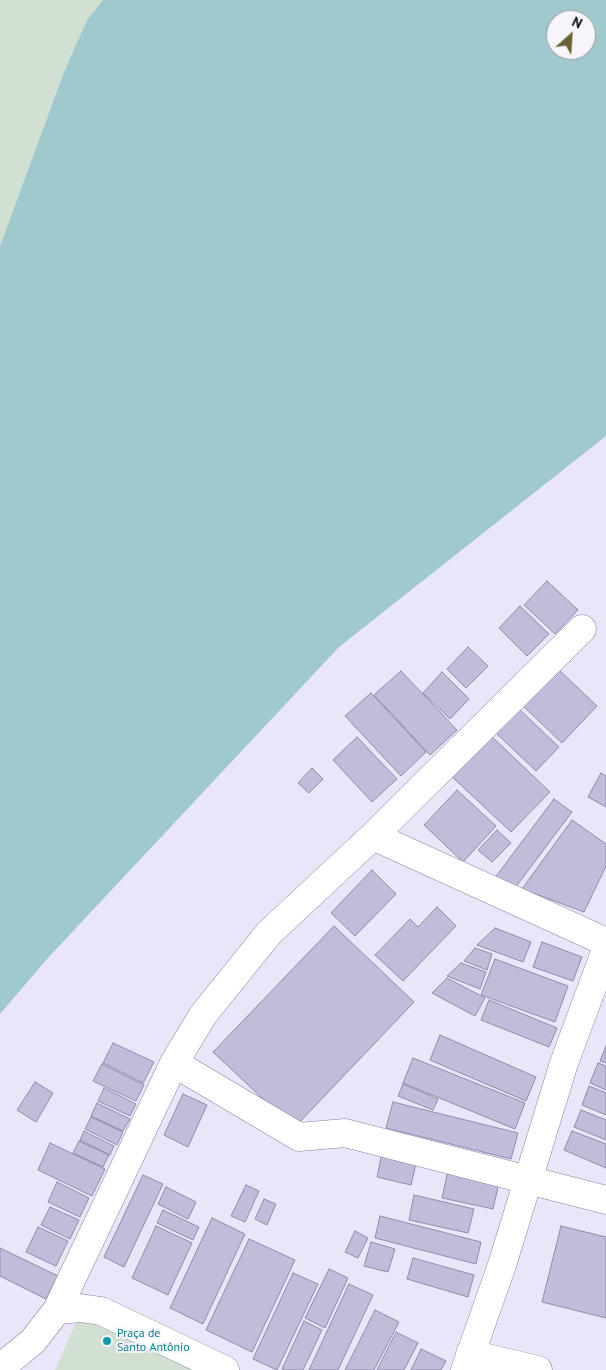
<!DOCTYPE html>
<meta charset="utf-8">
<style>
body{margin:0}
#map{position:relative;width:606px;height:1370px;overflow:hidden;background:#eae6fa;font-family:"PT Sans",sans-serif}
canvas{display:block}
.north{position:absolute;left:546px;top:10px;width:50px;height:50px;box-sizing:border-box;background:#f7f5fc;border:1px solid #9a98a1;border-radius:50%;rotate:26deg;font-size:14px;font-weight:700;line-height:20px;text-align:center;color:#0f0d18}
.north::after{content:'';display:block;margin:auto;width:18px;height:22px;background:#68622f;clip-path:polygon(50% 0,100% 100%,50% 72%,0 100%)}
</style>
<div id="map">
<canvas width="606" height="1370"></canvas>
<div class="north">N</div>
</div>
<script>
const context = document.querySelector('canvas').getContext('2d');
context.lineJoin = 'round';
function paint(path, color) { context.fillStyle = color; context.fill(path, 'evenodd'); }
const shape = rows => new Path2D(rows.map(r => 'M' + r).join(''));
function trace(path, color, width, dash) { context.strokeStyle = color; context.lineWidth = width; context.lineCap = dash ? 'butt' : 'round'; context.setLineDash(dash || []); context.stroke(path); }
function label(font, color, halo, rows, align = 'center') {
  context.font = font + ' "PT Sans",sans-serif'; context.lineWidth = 4; context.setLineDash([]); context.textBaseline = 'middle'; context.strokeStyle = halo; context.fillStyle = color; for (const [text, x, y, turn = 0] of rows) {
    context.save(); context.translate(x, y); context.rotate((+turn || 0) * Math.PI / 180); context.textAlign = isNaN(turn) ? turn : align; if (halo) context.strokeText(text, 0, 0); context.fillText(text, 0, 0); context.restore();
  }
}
paint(shape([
 [0,0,103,0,87,20,64,72,0,246],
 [81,1311,210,1370,55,1370]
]), '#d1e0d0');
paint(shape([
 [103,0,606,0,606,436,339,647,47,959,0,1014,0,246,64,72,87,20],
 [556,20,586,20,586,50,556,50]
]), '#a0c9cd');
const building = shape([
 [547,581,578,610,555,634,524,605,547,581],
 [520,606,549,634,527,656,499,628,520,606],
 [468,647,488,666,466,688,447,669,468,647],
 [557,668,597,706,562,743,522,705,557,668],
 [401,671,457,730,430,755,374,695,401,671],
 [442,672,469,699,450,719,423,693,442,672],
 [371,693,426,752,401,776,345,716,371,693],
 [519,709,559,747,536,771,496,733,519,709],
 [487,732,550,792,511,832,448,773,487,732],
 [357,737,397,779,372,802,333,760,357,737],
 [312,768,323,779,309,793,298,783,312,768],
 [601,773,606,776,606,807,588,797,601,773],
 [457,790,496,826,463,862,424,825,457,790],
 [554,799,572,812,512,892,494,879,554,799],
 [572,820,606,844,606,866,584,912,522,889,572,820],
 [497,830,511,843,492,862,478,850,497,830],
 [372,870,396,894,355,936,331,913,372,870],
 [437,907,456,926,403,981,375,955,410,919,418,927,437,907],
 [334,926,414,1002,294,1128,213,1052,334,926],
 [495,928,531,942,523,962,477,945,495,928],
 [542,942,582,957,573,981,533,967,542,942],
 [475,948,492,954,487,970,464,961,475,948],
 [495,959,568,986,555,1022,481,995,495,959],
 [461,963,486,972,480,989,447,976,461,963],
 [447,978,485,998,475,1016,432,993,447,978],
 [489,1000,557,1028,549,1047,481,1020,489,1000],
 [440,1035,536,1077,526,1101,430,1060,440,1035],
 [113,1043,154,1062,143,1083,103,1063,113,1043],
 [606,1046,606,1063,600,1061,606,1046],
 [413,1058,525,1103,515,1129,403,1083,413,1058],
 [598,1063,606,1066,606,1090,590,1083,598,1063],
 [102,1064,144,1085,136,1101,93,1081,102,1064],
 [35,1082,53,1093,36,1122,17,1110,35,1082],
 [403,1084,438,1099,433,1110,398,1096,403,1084],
 [589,1086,606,1093,606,1115,582,1105,589,1086],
 [104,1088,136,1104,130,1116,98,1101,104,1088],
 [183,1094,207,1105,188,1147,164,1135,183,1094],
 [393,1102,518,1133,511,1159,386,1128,393,1102],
 [97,1103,130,1119,123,1131,91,1116,97,1103],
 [581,1110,606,1120,606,1140,574,1127,581,1110],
 [91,1117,123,1132,117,1145,85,1129,91,1117],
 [84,1131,114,1146,110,1155,80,1140,84,1131],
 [572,1131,606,1144,606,1168,564,1150,572,1131],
 [79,1141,109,1155,103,1167,73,1153,79,1141],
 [50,1143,105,1169,92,1196,38,1170,50,1143],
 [383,1148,418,1155,411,1185,377,1177,383,1148],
 [448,1171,499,1183,493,1209,442,1198,448,1171],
 [143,1175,163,1184,124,1267,104,1257,143,1175],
 [57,1182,89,1198,80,1217,48,1202,57,1182],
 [246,1185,259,1191,245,1222,231,1216,246,1185],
 [166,1187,196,1202,188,1219,158,1204,166,1187],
 [414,1195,474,1209,468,1233,409,1220,414,1195],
 [264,1199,276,1204,267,1225,255,1219,264,1199],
 [50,1207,79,1220,70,1239,41,1225,50,1207],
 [163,1210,199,1227,193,1240,157,1223,163,1210],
 [380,1216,481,1242,476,1264,375,1238,380,1216],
 [212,1218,245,1234,203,1324,170,1308,212,1218],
 [156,1226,192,1243,168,1295,132,1278,156,1226],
 [561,1226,606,1237,606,1318,542,1302,561,1226],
 [38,1227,68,1241,56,1266,26,1252,38,1227],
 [355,1231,368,1238,358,1258,345,1252,355,1231],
 [249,1239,295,1260,252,1352,206,1330,249,1239],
 [371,1242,395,1249,388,1272,364,1266,371,1242],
 [0,1248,58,1276,46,1299,0,1276,0,1248],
 [413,1258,474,1275,468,1297,407,1279,413,1258],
 [329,1269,348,1278,325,1328,305,1318,329,1269],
 [293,1273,318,1284,277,1370,253,1359,293,1273],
 [349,1284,373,1295,338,1370,309,1370,349,1284],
 [375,1310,399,1322,374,1370,345,1370,375,1310],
 [304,1321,322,1330,303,1370,285,1370,282,1369,304,1321],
 [396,1332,418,1343,404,1370,377,1370,396,1332],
 [421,1349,446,1361,441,1370,411,1370,421,1349]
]);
paint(building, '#c2bcda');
trace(building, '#918aa9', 1);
const minor = shape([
 [373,836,606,942],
 [174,1063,299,1137,345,1133,606,1200],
 [57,1310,174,1063,203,1015,269,933,373,836,582,629],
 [470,1354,538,1370],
 [0,1368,33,1341,57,1310,80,1308,101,1311,225,1370],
 [465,1370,502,1265,564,1063,606,950]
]);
trace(minor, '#88819f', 29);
trace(minor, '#fff', 28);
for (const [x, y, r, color] of [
 [107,1341,5,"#0f9aa8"]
]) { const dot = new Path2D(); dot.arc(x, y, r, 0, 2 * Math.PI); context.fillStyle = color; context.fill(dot); trace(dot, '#f7f5fc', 2); }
label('12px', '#0d838f', '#f7f5fc', [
 ["Praça de",117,1334],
 ["Santo Antônio",117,1348]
], 'left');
</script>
